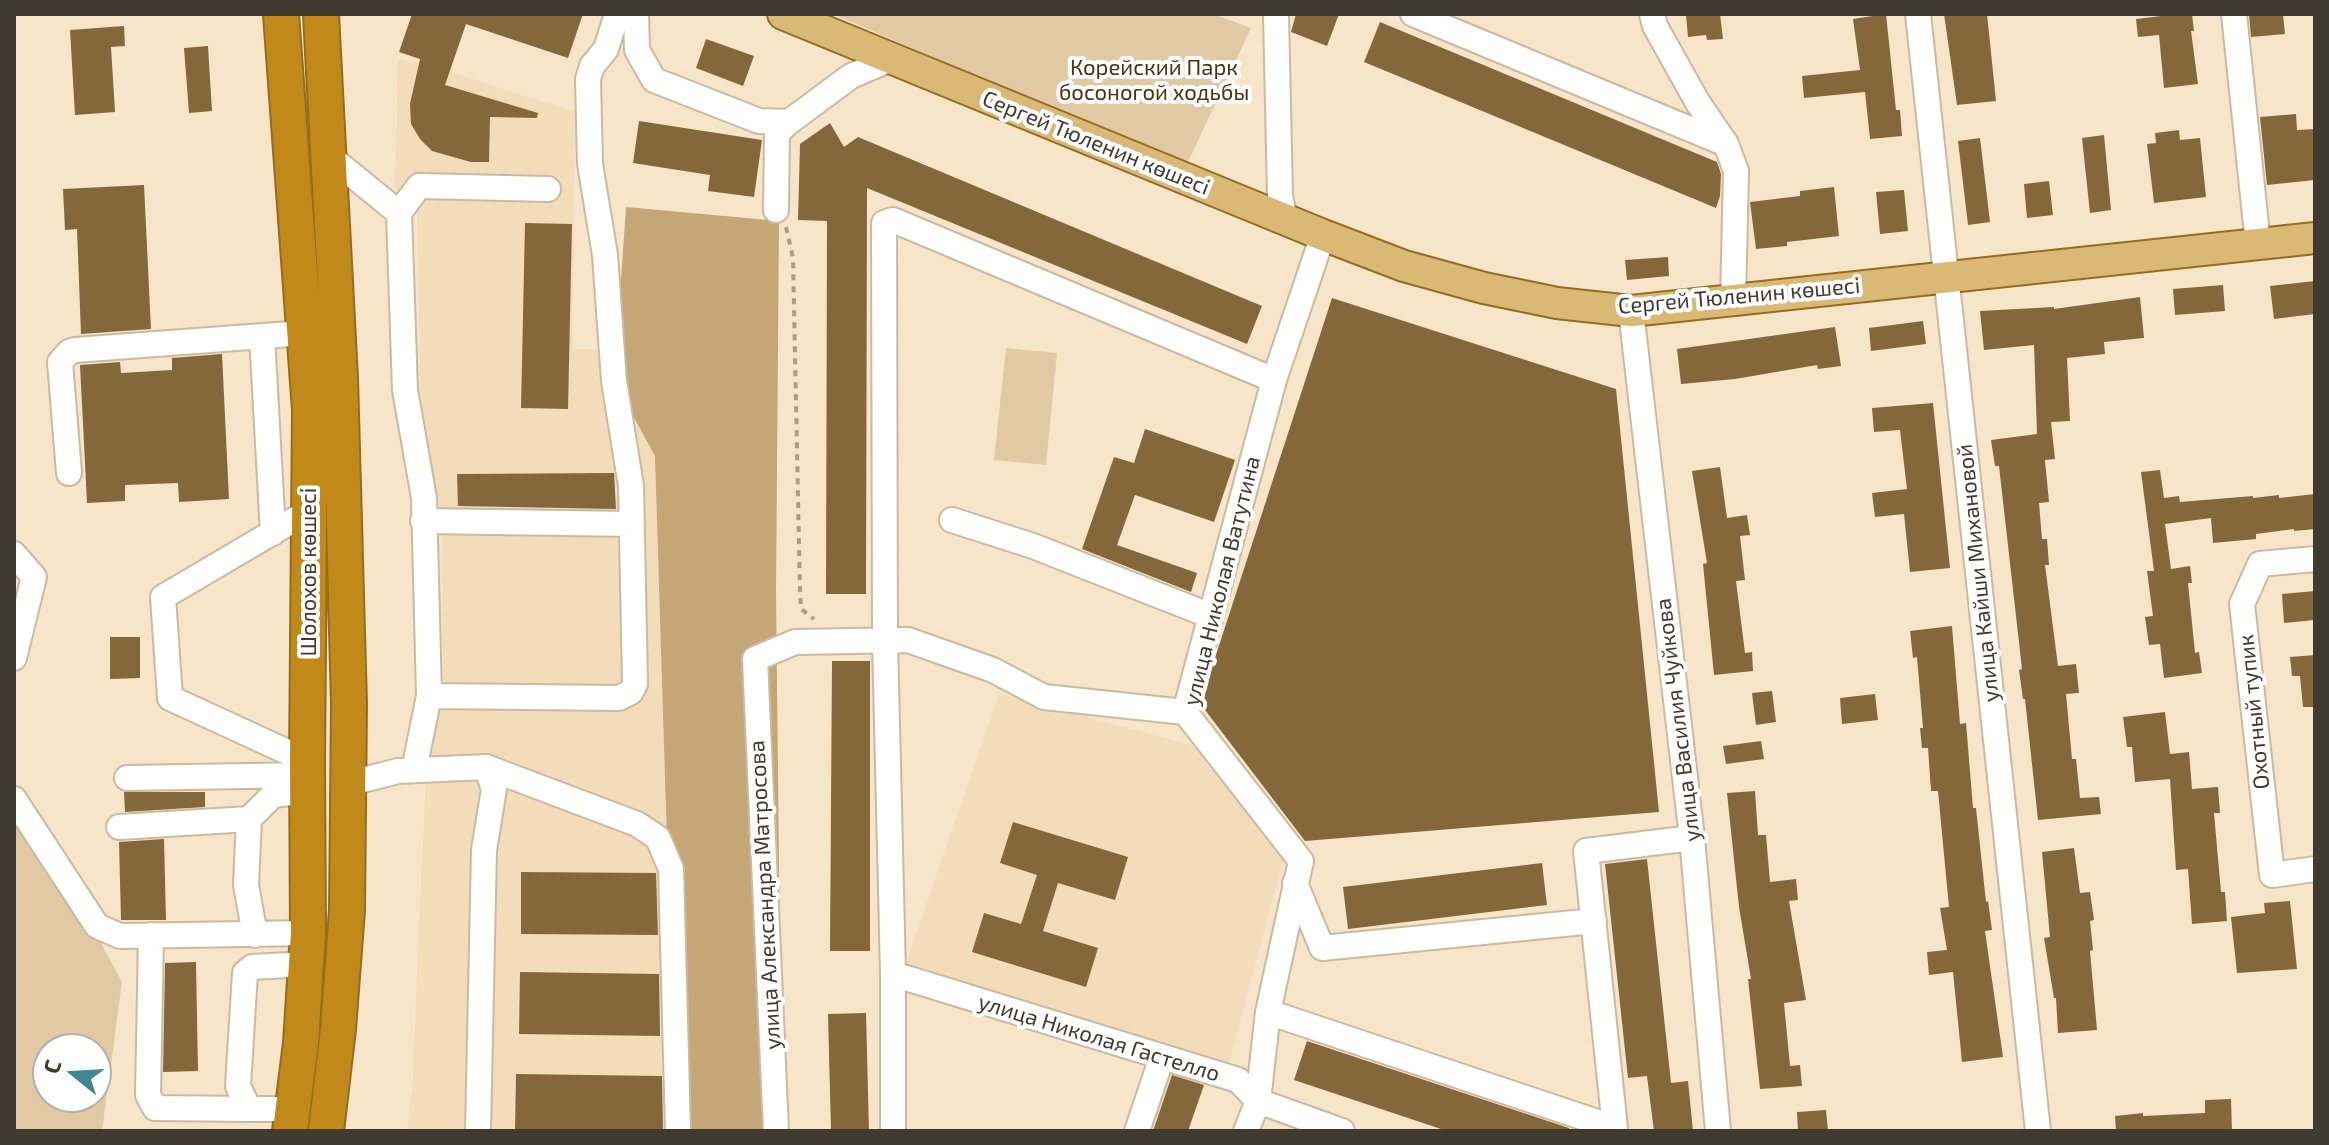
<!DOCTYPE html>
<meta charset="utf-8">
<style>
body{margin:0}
#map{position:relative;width:2329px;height:1145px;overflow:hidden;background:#f7e5ca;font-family:"Exo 2",sans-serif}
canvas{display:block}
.frame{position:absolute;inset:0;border:16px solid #413a30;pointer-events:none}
.north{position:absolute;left:32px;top:1033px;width:80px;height:80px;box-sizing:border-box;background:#fff;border:2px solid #b3b0ac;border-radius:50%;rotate:288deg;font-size:22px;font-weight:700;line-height:32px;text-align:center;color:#413a30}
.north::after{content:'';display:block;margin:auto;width:28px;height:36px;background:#3f868f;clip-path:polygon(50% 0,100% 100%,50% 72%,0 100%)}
</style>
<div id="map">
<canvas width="2329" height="1145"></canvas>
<div class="frame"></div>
<div class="north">С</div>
</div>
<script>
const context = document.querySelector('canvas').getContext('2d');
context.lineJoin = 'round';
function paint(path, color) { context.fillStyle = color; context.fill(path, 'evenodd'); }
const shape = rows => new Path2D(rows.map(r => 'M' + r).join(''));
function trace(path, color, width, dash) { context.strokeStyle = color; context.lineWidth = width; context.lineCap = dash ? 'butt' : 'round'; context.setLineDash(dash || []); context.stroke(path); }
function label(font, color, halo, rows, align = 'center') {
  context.font = font + ' "Exo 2",sans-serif'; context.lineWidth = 8; context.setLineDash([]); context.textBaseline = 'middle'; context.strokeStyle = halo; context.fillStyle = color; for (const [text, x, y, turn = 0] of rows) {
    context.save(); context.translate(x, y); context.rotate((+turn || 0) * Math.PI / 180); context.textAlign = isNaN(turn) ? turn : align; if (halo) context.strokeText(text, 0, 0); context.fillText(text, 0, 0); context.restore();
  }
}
paint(shape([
 [398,59,428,65,575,112,572,349,602,349,626,385,661,471,713,1131,407,1131,412,1089,427,752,443,697,442,522,421,413,417,210,395,188],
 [999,694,1192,745,1284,856,1229,1064,906,963]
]), '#f2dcba');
paint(shape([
 [833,14,1213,14,1251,28,1186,166],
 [1006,348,1057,353,1046,465,994,460],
 [14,783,122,982,102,1131,14,1131],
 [48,1049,96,1049,96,1097,48,1097]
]), '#e1c9a4');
paint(shape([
 [626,207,779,221,776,591,782,1131,676,1131,655,456,614,381]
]), '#c5a677');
paint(shape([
 [412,14,583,14,568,58,466,24,445,85,538,113,537,118,490,117,489,162,471,162,432,151,420,139,411,124,410,104,420,59,399,52],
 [1296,14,1339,14,1327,46,1291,32],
 [1720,14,1723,39,1707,40,1706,35,1688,37,1686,15],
 [1886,14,1896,110,1900,110,1902,136,1870,139,1865,92,1804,98,1802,76,1860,70,1853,19],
 [1944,14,1987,14,1996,101,1957,105],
 [2178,14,2192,14,2194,31,2191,31,2198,84,2164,88,2159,35,2138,37,2136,19],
 [2249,14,2283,14,2285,34,2251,37],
 [1380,22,1717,162,1721,174,1720,196,1716,208,1364,62],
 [124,26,125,46,111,47,115,112,75,115,70,30],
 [706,39,754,56,743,86,696,68],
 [208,46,212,111,189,113,184,48],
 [2296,114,2297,130,2315,129,2315,180,2267,185,2260,117],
 [639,121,762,140,754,197,708,191,710,175,633,163],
 [830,123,844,147,858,137,1262,306,1247,344,867,188,866,594,826,594,827,221,798,220,800,144],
 [2179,130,2180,140,2200,138,2206,197,2154,203,2147,144,2156,143,2155,133],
 [2104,135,2111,210,2090,213,2082,138],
 [1980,138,1990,222,1968,225,1958,141],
 [2049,181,2053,215,2027,218,2024,184],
 [144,185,151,329,81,334,77,229,65,230,63,189],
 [1834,187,1839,236,1787,242,1787,246,1756,249,1750,202,1800,196,1800,191],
 [1904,190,1908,231,1880,234,1876,192],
 [525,223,572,224,568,409,521,408],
 [1668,257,1669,276,1627,280,1625,260],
 [2315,281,2315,314,2274,319,2270,286],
 [2223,285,2225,311,2175,315,2173,289],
 [2140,297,2144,338,2104,342,2105,354,2067,358,2070,421,2051,422,2055,459,2045,460,2049,502,2039,503,2042,539,2047,539,2049,565,2045,565,2058,666,2076,664,2079,693,2066,694,2072,759,2076,759,2080,798,2099,797,2101,814,2038,820,2025,699,2023,699,2019,670,2022,669,1999,466,1995,466,1991,440,2037,434,2034,345,1984,350,1980,311,2054,307,2054,309],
 [1332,298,1616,389,1659,812,1305,841,1202,706,1214,661],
 [1923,321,1926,344,1871,351,1869,328],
 [1835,327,1841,366,1818,369,1817,365,1735,379,1681,384,1677,349],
 [222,354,229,499,179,502,178,483,125,485,125,501,87,503,80,365,120,362,121,373,172,370,172,358],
 [1933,403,1950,568,1910,572,1904,514,1875,517,1872,493,1907,489,1900,430,1874,432,1872,408],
 [1145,429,1235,460,1214,522,1135,495,1117,545,1197,573,1191,592,1082,549,1114,457,1134,463],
 [1720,467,1727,518,1747,515,1750,535,1740,536,1745,580,1736,581,1745,653,1752,652,1753,671,1714,675,1703,564,1707,563,1692,471],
 [2160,470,2164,498,2179,496,2180,502,2253,496,2253,498,2279,495,2279,498,2315,494,2315,529,2294,531,2294,529,2256,534,2256,539,2213,543,2211,518,2165,524,2171,569,2190,566,2192,583,2188,583,2195,653,2199,652,2202,673,2164,678,2160,644,2149,645,2145,617,2153,616,2147,571,2154,571,2141,472],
 [614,473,616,509,458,506,457,474],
 [2315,591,2315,620,2284,623,2282,594],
 [1952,626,1960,724,1966,723,1973,808,1976,808,1986,902,1988,901,1992,930,1985,931,2003,1057,1962,1062,1953,972,1929,975,1927,952,1947,950,1940,908,1949,907,1938,791,1931,791,1928,748,1922,748,1920,728,1923,728,1917,657,1913,658,1910,631],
 [110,637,140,637,140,678,110,679],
 [2315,655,2315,707,2303,707,2300,676,2292,676,2290,657],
 [832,661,870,661,870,951,830,951],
 [1772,691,1776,722,1756,725,1752,693],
 [1875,694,1878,720,1842,724,1840,698],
 [2165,712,2170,754,2189,752,2192,789,2218,787,2220,813,2214,813,2221,892,2225,892,2227,921,2192,924,2188,869,2176,870,2170,779,2135,782,2132,747,2127,747,2123,717],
 [1761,741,1764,759,1726,764,1723,746],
 [1755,791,1758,835,1766,835,1770,882,1796,879,1798,900,1789,901,1806,1000,1784,1003,1790,1066,1800,1065,1802,1086,1760,1089,1748,979,1751,979,1739,907,1727,793],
 [124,792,205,792,205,807,125,812],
 [1013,822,1128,857,1115,900,1058,883,1043,931,1098,948,1086,987,972,952,984,913,1021,924,1037,875,1000,863],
 [164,839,166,920,121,920,119,842],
 [2074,848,2080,893,2090,892,2094,920,2090,921,2093,950,2090,951,2097,1030,2058,1033,2056,998,2054,998,2044,938,2050,937,2042,852],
 [1647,859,1671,1083,1688,1081,1693,1131,1654,1131,1647,1076,1628,1078,1605,864],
 [1542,863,1547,905,1348,929,1343,887],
 [521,872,656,873,658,935,521,934],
 [2290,901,2297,969,2237,973,2231,917,2265,913,2264,903],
 [196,962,198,1071,163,1072,165,963],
 [520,972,659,974,660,1036,519,1034],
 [866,1013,869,1131,831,1131,828,1014],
 [1307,1041,1569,1128,1569,1131,1447,1131,1294,1080],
 [516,1074,662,1076,663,1131,515,1131],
 [1172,1075,1204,1085,1188,1131,1153,1131],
 [2231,1099,2232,1131,2116,1131,2115,1116,2143,1113,2143,1116,2205,1113,2205,1100],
 [1826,1110,1828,1131,1798,1131,1797,1112]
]), '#84683b');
const minor = shape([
 [636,14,637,50,654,80,759,121,789,122,851,76,891,59],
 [1276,14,1280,196,1285,219],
 [1413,14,1726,144],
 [1652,14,1655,26,1698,103,1726,144,1736,171,1733,301],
 [1918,14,2038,1131],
 [2234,14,2258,244],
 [329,156,399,213,405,390,424,498,429,696,414,770],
 [776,210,777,133,789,122],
 [399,213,419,186,548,189],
 [1631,311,1692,838,1718,1131],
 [262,336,273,533],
 [69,473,60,362,69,352,75,350,304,333],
 [952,520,1033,546,1211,616],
 [423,521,632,524],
 [14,554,34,577,14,658],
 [2315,559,2260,564,2242,604,2272,875,2315,869],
 [429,696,619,698,631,692,635,684,631,486,614,381,605,255,590,164,588,79,592,66,606,49,617,14],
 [307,761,170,698,163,597,309,511],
 [127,778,308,775],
 [347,784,398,771,486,767,637,824,658,838,671,869,678,1131],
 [14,799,97,926,120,936,308,933],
 [119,827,249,819],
 [1295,883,1322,948,1594,921],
 [151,935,148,1095,155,1108,249,1109],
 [255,935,246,885,249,819,273,795,308,791],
 [893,974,1238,1080,1258,1101,1342,1131],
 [1268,1012,1615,1128,1615,1131],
 [294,1109,249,1109,238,1086,245,973,252,967,307,964],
 [1615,1128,1586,851,1692,838],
 [478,1131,484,850,494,789,486,767],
 [776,1131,755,659,795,642,908,640,993,670,1044,697,1185,712],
 [893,1131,893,974,885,640,884,223,893,220,1274,380],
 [1137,1131,1162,1057],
 [1246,1131,1258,1101,1268,1012,1301,861,1185,712,1274,380,1323,235]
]);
const major = shape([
 [783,14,1323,235,1404,266,1484,288,1557,303,1631,311,2315,238]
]);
const highway = shape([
 [281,14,310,410,307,761,308,933,301,1043,290,1131],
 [321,14,340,378,349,704,347,910,338,1029,326,1131]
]);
trace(minor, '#cbbaa0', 28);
trace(major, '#946d21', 34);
trace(highway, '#946d21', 38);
trace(shape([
 [786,227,793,258,800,593,801,609,814,619]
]), '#a99c88', 4, [6, 6]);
trace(minor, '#fff', 24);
trace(major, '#dab875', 30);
trace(highway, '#c18919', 34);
label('22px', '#49340d', '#fff', [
 ["Корейский Парк",1154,68],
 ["босоногой ходьбы",1154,93]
]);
label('22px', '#413a30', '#fff', [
 ["Сергей Тюленин көшесі",1096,143,22],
 ["Сергей Тюленин көшесі",1739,296,-5],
 ["Шолохов көшесі",309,572,-90],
 ["улица Кайши Михановой",1978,573,-96],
 ["улица Николая Ватутина",1222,581,-76],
 ["Охотный тупик",2254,712,-96],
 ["улица Василия Чуйкова",1678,720,-97],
 ["улица Александра Матросова",765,895,-93],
 ["улица Николая Гастелло",1099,1038,17]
]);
</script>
